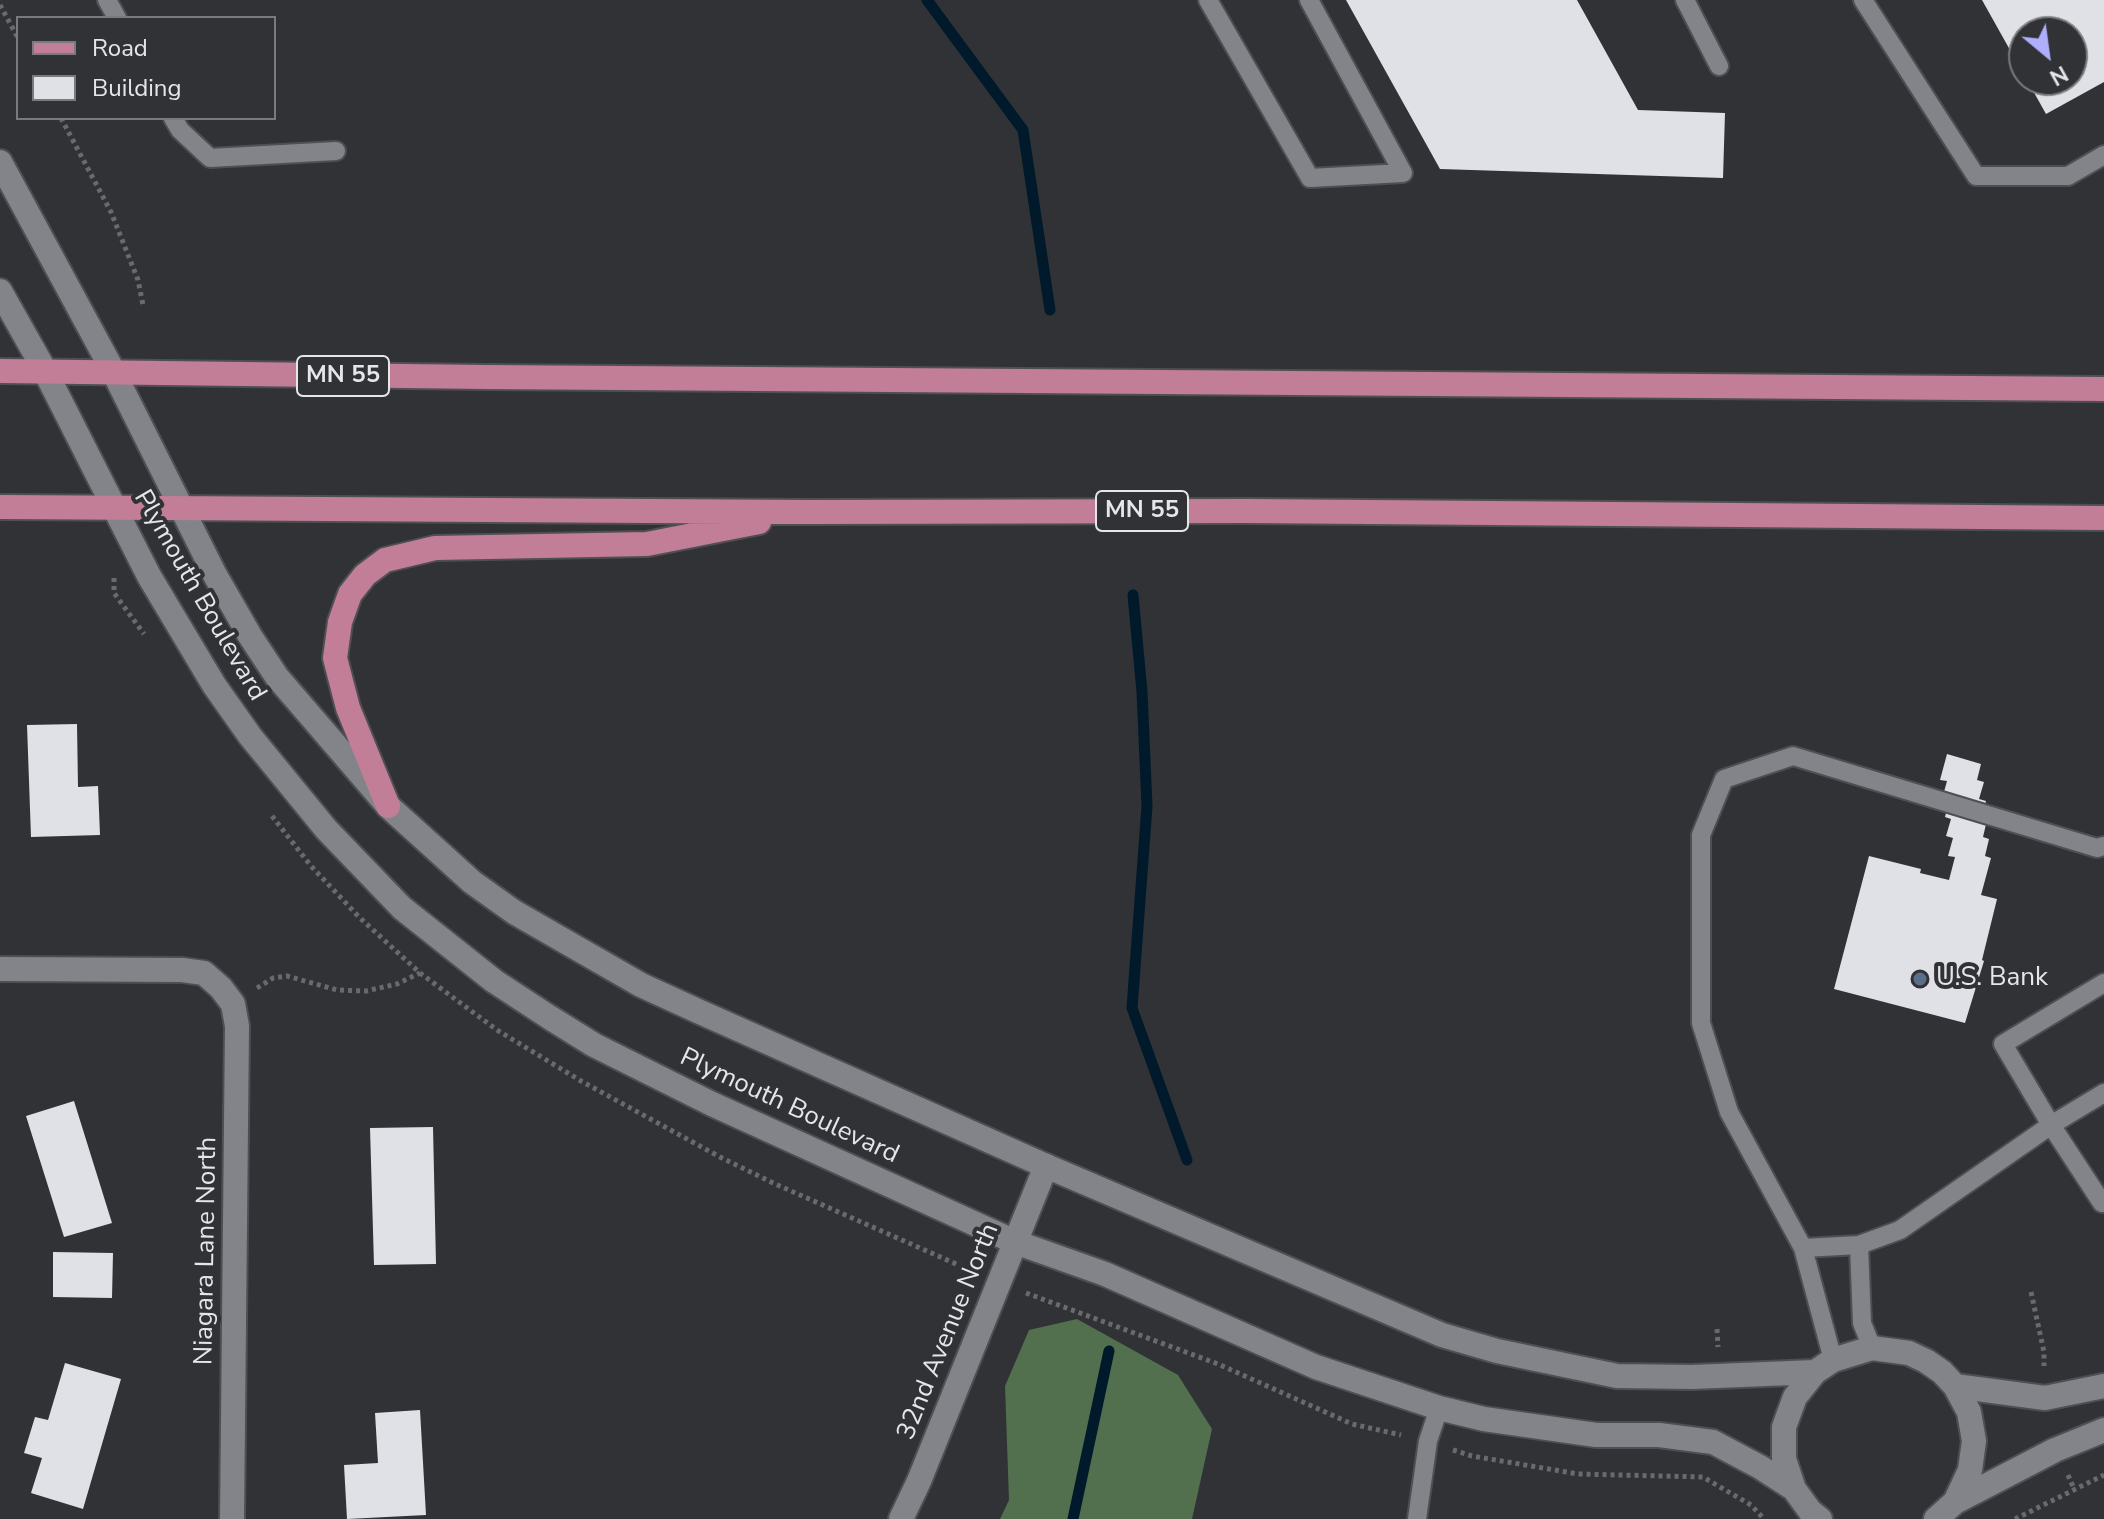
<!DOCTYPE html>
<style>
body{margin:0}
#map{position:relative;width:2104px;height:1519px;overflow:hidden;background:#313236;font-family:"Nunito Sans",sans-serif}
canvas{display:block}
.legend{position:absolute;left:16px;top:16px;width:260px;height:104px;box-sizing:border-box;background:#313236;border:2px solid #797a7d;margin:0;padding:10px 14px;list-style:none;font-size:24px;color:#e5e6e8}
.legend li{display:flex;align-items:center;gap:16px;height:40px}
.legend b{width:40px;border:2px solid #797a7d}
.north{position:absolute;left:2008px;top:16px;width:80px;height:80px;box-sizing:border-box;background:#313236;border:2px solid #797a7d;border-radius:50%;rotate:151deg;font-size:22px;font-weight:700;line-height:32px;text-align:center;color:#e5e6e8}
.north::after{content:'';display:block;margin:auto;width:28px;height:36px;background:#aeaefb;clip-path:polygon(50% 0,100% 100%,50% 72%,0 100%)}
</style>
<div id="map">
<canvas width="2104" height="1519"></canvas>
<ul class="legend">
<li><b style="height:10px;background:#c27d97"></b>Road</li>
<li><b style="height:22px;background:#e0e1e6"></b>Building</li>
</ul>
<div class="north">N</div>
</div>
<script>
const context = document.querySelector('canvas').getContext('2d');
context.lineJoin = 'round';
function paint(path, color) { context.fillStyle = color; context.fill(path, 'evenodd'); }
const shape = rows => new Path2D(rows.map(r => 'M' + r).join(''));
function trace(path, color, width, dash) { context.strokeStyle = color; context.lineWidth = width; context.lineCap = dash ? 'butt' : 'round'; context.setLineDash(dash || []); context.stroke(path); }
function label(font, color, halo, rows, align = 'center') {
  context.font = font + ' "Nunito Sans",sans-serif'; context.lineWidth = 8; context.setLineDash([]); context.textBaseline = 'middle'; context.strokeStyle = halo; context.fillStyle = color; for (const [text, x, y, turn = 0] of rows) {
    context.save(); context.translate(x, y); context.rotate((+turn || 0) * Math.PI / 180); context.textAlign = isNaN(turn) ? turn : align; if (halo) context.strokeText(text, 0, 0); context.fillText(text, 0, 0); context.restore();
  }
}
paint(shape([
 [1077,1319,1178,1375,1212,1429,1192,1519,1000,1519,1009,1500,1005,1386,1029,1330]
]), '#526f4e');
trace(shape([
 [927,0,1023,130,1050,310],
 [1133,595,1142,692,1147,806,1132,1008,1187,1160],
 [1073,1519,1109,1351]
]), '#001a2b', 11);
paint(shape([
 [1346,0,1577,0,1638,110,1725,113,1723,178,1440,169],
 [1982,0,2104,0,2104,82,2046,114,2027,80,2072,80,2072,32,2024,32,2024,75],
 [77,724,78,787,98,786,100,835,31,837,27,725],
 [1947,754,1981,764,1977,780,1984,782,1979,799,1986,801,1981,819,1987,820,1983,837,1989,839,1985,856,1991,858,1981,895,1997,899,1982,960,1984,961,1965,1023,1834,989,1869,856,1921,869,1920,873,1949,880,1955,857,1948,856,1953,838,1946,836,1951,819,1945,817,1949,801,1942,799,1947,781,1940,780],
 [74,1101,112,1223,64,1237,26,1116],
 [433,1127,436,1264,374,1265,370,1128],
 [53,1252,113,1253,112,1298,53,1297],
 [65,1363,121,1379,83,1509,31,1493,42,1458,24,1453,35,1417,48,1420],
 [420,1410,426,1515,347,1519,344,1465,378,1463,375,1413]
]), '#e0e1e6');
const lane = shape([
 [107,0,117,18],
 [1208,0,1310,178,1403,173,1309,0],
 [1685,0,1719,66],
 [1863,0,1976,176,2068,176,2104,155],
 [173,118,180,130,210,158,336,151],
 [2104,1093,2051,1125,2102,1203,2104,1202],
 [1859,1245,1862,1323,1872,1348],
 [1803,1248,1859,1245,1900,1230,2051,1125,2003,1044,2104,983],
 [1833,1360,1803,1248,1729,1112,1701,1023,1701,835,1724,779,1793,756,2097,848,2104,846],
 [1417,1519,1428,1441,1439,1408]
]);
const street = shape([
 [0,969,182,970,204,973,221,988,233,1004,237,1026,232,1519],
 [901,1519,919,1481,1046,1166]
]);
const secondary = shape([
 [0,162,113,371,215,575,250,636,277,677,388,806,472,882,514,912,641,985,700,1012,1046,1166,1442,1335,1497,1351,1617,1376,1692,1377,1815,1372],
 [0,291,45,371,149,576,214,685,250,736,326,829,402,908,494,981,549,1017,594,1045,712,1104,1015,1242,1105,1274,1316,1367,1439,1408,1484,1419,1596,1435,1659,1435,1713,1442,1760,1467,1794,1489],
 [1955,1386,2045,1398,2104,1386],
 [1955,1502,2055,1450,2104,1430],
 [1820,1519,1810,1511,1794,1489,1784,1459,1784,1427,1795,1397,1815,1372,1833,1360,1872,1348,1909,1353,1926,1361,1942,1372,1955,1386,1969,1412,1974,1441,1970,1470,1955,1502,1936,1519]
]);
const primary = shape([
 [0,371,485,377,2104,389],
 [0,507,811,512,1247,511,2104,518],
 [388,806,348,708,335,658,340,622,350,594,365,575,385,560,435,548,647,544,759,522]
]);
trace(lane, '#4e4f53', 22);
trace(street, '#4e4f53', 28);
trace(secondary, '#4e4f53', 28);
trace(primary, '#4e4f53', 28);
trace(shape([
 [0,5,18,38],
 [61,118,111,212,138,280,143,305],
 [114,578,114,593,144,634],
 [272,816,311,866,359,917,420,973,497,1030,581,1081,720,1157,773,1183,972,1271],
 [257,988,273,978,287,976,337,990,366,991,397,984,420,973],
 [2031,1292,2044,1352,2044,1366],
 [1026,1293,1218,1364,1352,1424,1401,1435],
 [1717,1329,1718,1347],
 [1453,1450,1472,1456,1578,1474,1703,1477,1751,1505,1764,1519],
 [2068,1475,2074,1489],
 [2015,1519,2104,1475]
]), '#696a6d', 5, [4, 4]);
trace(lane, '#838489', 18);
trace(street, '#838489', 24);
trace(secondary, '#838489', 24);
trace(primary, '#c27d97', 24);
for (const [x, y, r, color] of [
 [1920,979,8,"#5c6f8a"]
]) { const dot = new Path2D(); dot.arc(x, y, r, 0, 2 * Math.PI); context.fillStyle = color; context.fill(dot); trace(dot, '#313236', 3); }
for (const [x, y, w] of [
 [343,376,92],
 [1142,511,92]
]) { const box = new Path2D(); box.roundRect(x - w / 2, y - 20, w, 40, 6); context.fillStyle = '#313236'; context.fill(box); trace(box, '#e5e6e8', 2); }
label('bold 24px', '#e5e6e8', null, [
 ["MN 55",343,376],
 ["MN 55",1142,511]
]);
label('26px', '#e5e6e8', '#313236', [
 ["Plymouth Boulevard",199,596,60],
 ["Plymouth Boulevard",789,1107,25],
 ["Niagara Lane North",207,1251,-89],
 ["32nd Avenue North",949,1332,-68]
]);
label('26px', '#e5e6e8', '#313236', [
 ["U.S. Bank",1936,979]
], 'left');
</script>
